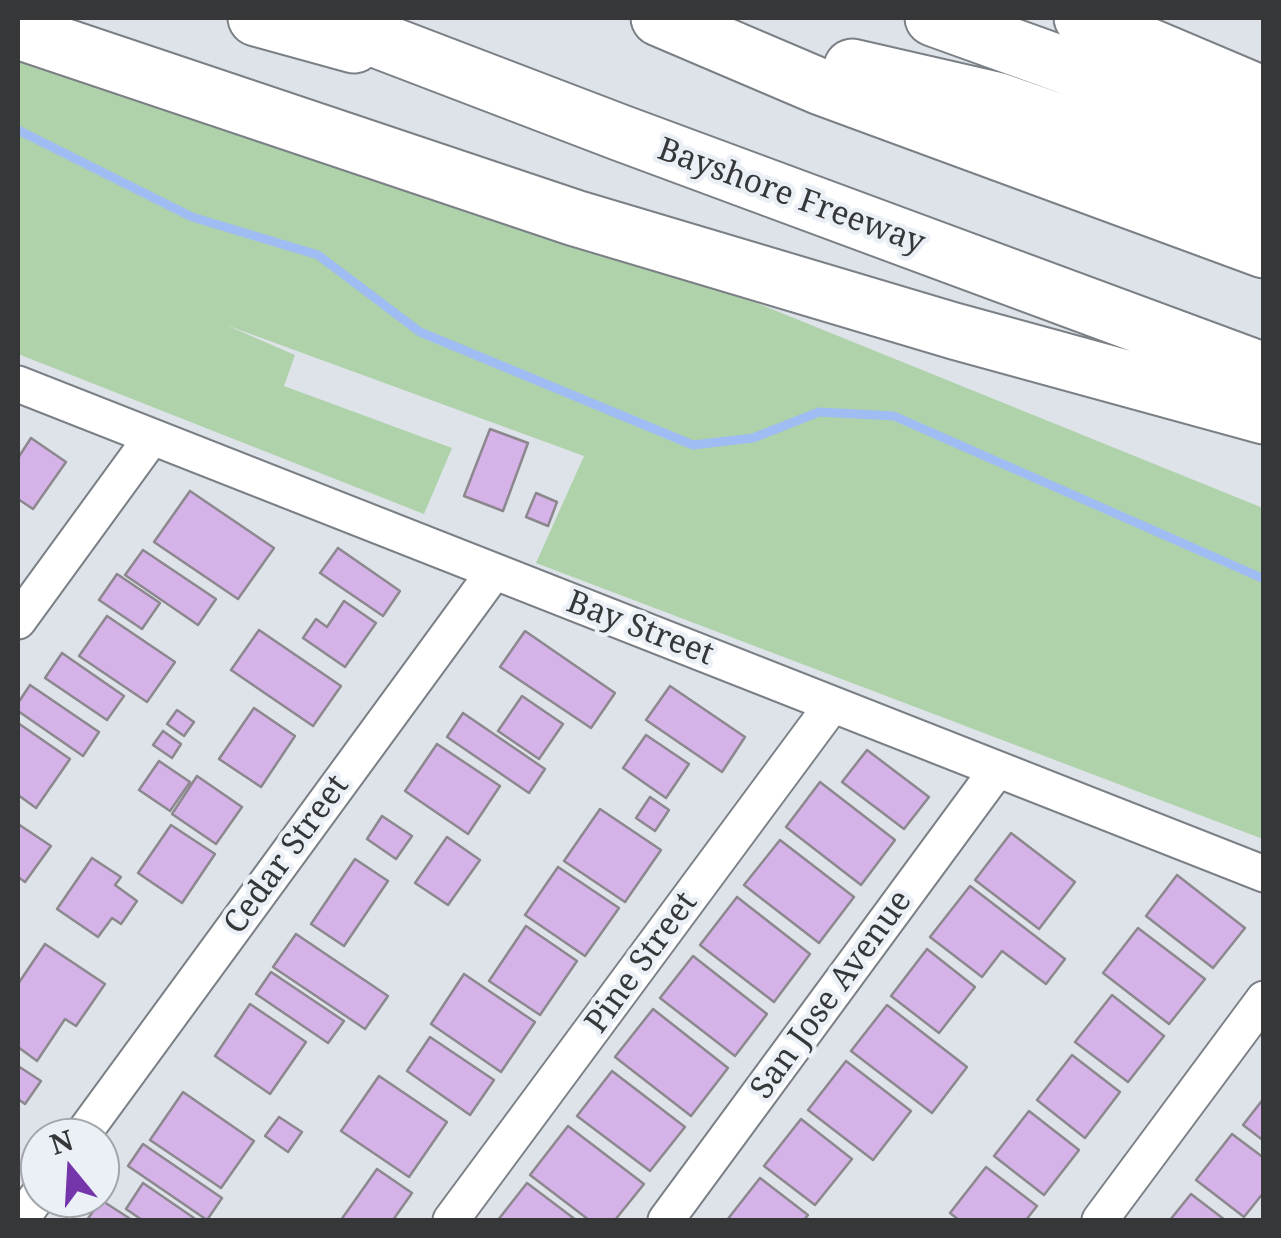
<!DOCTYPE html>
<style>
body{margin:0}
#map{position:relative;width:1281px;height:1238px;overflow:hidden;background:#dde3e9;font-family:"Noto Serif",serif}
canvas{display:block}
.frame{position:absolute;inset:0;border:20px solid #353739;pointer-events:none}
.north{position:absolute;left:20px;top:1118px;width:100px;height:100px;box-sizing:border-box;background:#ebf0f6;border:2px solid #a2a6aa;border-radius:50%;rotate:342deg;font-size:28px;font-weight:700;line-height:40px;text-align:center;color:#353739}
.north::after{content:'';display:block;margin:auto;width:35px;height:45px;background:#7536ab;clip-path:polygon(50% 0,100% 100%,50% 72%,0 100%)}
</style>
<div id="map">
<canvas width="1281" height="1238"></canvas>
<div class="frame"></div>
<div class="north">N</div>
</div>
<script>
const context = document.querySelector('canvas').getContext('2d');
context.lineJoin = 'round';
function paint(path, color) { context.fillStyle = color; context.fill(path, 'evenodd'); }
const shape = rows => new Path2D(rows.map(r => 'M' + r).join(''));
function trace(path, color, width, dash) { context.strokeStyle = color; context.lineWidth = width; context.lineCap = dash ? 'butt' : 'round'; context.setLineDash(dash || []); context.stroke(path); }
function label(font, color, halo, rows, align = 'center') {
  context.font = font + ' "Noto Serif",serif'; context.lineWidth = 9; context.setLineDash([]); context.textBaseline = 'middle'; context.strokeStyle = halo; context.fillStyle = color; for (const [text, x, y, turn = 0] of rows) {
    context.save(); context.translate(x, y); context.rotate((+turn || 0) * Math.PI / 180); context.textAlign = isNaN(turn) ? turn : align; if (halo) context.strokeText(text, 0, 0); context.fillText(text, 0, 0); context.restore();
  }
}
paint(shape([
 [18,18,53,18,1263,508,1263,839,536,563,584,456,226,325,295,355,284,386,452,448,424,514,18,354]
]), '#afd2ab');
trace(shape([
 [18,130,192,217,318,255,420,332,693,445,753,438,819,412,894,416,1264,579]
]), '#9fbdf3', 9);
const building = shape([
 [490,429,528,443,503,511,464,496,490,429],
 [31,438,66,462,33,509,18,499,18,458,31,438],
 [190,491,274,548,238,599,154,542,190,491],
 [536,493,557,502,548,526,526,517,536,493],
 [338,548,400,591,383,616,320,573,338,548],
 [143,550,216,599,198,625,125,575,143,550],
 [117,574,160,603,142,629,99,600,117,574],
 [344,601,376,623,345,667,303,638,316,619,327,627,344,601],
 [107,616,175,662,147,702,79,656,107,616],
 [259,630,341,686,313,726,231,670,259,630],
 [525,631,615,693,591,728,500,667,525,631],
 [62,653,124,696,107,720,45,678,62,653],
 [30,685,99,732,83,756,18,711,18,703,30,685],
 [670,686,745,737,722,772,646,720,670,686],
 [522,696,563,724,539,759,498,731,522,696],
 [254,708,295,736,261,787,219,759,254,708],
 [177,710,194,722,184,736,167,724,177,710],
 [463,713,545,769,529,793,447,737,463,713],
 [18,723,70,759,36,808,18,795,18,723],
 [163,731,181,744,172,758,153,745,163,731],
 [646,735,689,764,666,798,623,768,646,735],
 [437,744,500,786,468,834,405,791,437,744],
 [867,750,929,797,904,829,842,782,867,750],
 [159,761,190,782,170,811,139,790,159,761],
 [197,776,242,807,216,844,172,814,197,776],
 [820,782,895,840,861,885,786,827,820,782],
 [650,797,669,810,655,831,636,818,650,797],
 [600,809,661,850,625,902,564,861,600,809],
 [382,816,412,836,396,859,367,839,382,816],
 [18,824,51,846,25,882,18,877,18,824],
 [171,825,215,854,182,903,138,873,171,825],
 [1011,833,1075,882,1039,929,975,880,1011,833],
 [447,837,480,860,448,905,415,883,447,837],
 [780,840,854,897,819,943,744,885,780,840],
 [92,858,121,877,115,885,137,901,121,924,112,918,98,937,57,909,92,858],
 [355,859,388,881,344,946,311,924,355,859],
 [558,867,619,908,585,956,525,915,558,867],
 [1177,875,1245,928,1213,968,1146,916,1177,875],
 [970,886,1065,959,1046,984,1002,951,982,977,930,937,970,886],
 [737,897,810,954,774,1002,700,945,737,897],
 [526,926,577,961,540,1015,489,981,526,926],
 [1138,928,1205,979,1169,1024,1103,973,1138,928],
 [296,934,388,996,365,1029,273,967,296,934],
 [45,944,105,984,76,1026,65,1019,37,1061,18,1047,18,984,45,944],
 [927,949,975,987,939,1033,891,996,927,949],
 [693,956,767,1014,735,1056,660,998,693,956],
 [271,972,344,1021,328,1043,256,994,271,972],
 [464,974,535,1022,501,1072,431,1024,464,974],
 [1112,995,1164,1036,1128,1082,1075,1042,1112,995],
 [250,1004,306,1042,270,1094,215,1056,250,1004],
 [887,1005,967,1067,932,1113,851,1051,887,1005],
 [653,1009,728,1068,691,1116,615,1057,653,1009],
 [430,1037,494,1080,470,1115,407,1071,430,1037],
 [1072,1055,1120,1092,1085,1138,1037,1100,1072,1055],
 [846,1061,911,1111,873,1160,808,1110,846,1061],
 [18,1066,41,1081,25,1104,18,1099,18,1066],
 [612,1071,685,1127,650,1171,577,1116,612,1071],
 [379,1076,447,1122,409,1177,341,1131,379,1076],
 [183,1092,254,1141,221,1188,150,1140,183,1092],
 [1264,1098,1264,1141,1243,1125,1264,1098],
 [1029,1111,1079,1150,1044,1195,994,1156,1029,1111],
 [279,1117,302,1132,288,1152,265,1136,279,1117],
 [801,1119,852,1159,815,1205,764,1166,801,1119],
 [568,1126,644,1184,615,1220,589,1220,530,1175,568,1126],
 [1232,1134,1264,1158,1264,1192,1244,1217,1196,1180,1232,1134],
 [143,1144,222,1198,207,1220,128,1166,143,1144],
 [986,1167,1037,1206,1026,1220,959,1220,950,1213,986,1167],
 [377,1169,412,1193,393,1220,341,1220,377,1169],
 [760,1178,808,1215,804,1220,727,1220,760,1178],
 [143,1183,194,1218,192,1220,142,1220,126,1209,143,1183],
 [527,1183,576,1220,498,1220,527,1183],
 [1191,1194,1225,1220,1170,1220,1191,1194],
 [101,1200,132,1220,87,1220,101,1200]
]);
paint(building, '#d5b2e8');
trace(building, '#8c888e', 2.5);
const street = shape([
 [18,384,1264,874],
 [18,621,152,437],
 [80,1138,494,572],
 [20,1220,40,1193],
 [451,1220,832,705],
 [666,1220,997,770],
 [1100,1220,1264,999]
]);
const highway = shape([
 [256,18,354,45],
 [320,18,621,133,1264,371],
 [659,18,821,87,1264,250],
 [933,18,1264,137],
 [1082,18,1264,95],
 [18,31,575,218,954,331,1264,416],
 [852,67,996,100,1264,193]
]);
trace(street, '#7b8086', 39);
trace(highway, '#7b8086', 59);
trace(street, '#fff', 35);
trace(highway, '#fff', 55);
label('32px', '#353739', '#ebf0f6', [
 ["Bayshore Freeway",791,197,20],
 ["Bay Street",640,629,21],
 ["Cedar Street",287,855,-54],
 ["Pine Street",642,963,-54],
 ["San Jose Avenue",832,995,-54]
]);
</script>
